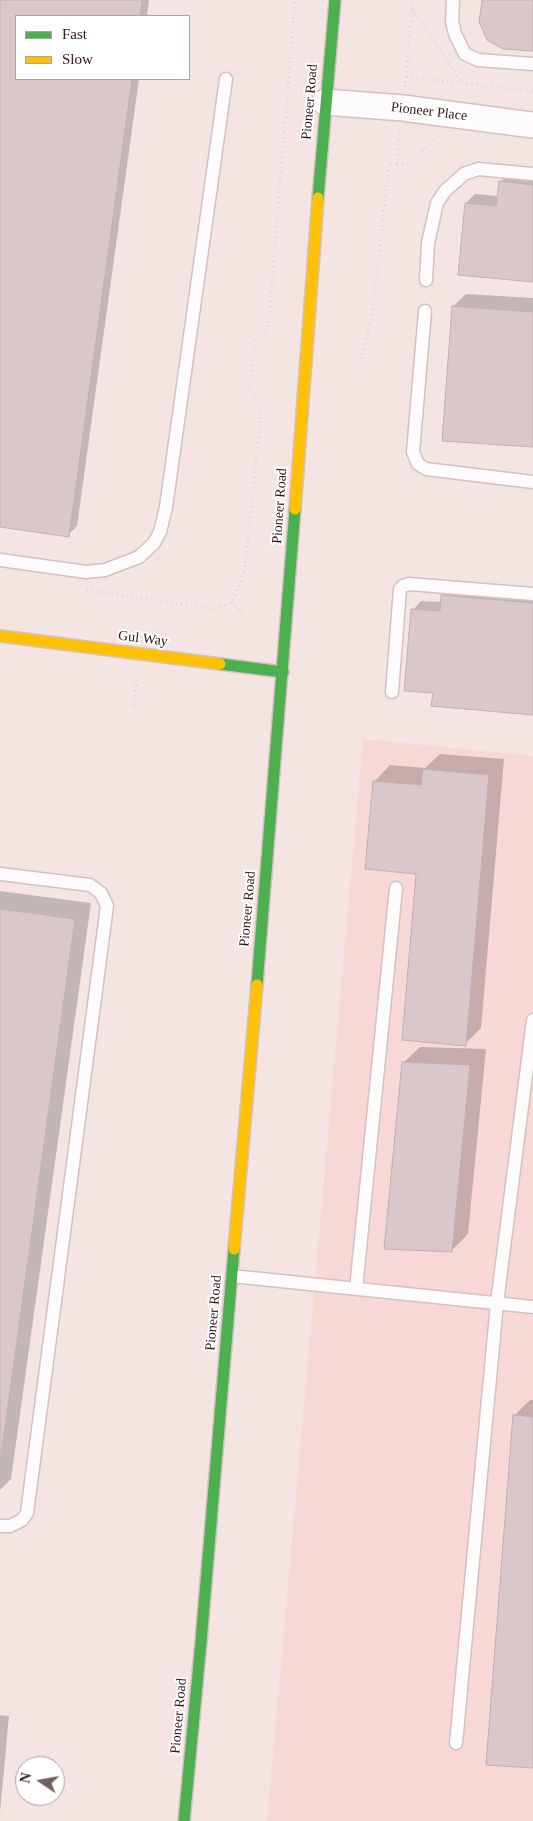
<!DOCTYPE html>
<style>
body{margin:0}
#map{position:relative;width:533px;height:1821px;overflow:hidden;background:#f4e5e3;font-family:Georgia,serif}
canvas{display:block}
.legend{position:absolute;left:15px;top:15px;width:175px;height:65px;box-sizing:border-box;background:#fff;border:1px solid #aca2a2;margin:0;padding:6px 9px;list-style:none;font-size:15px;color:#301716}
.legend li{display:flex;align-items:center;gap:10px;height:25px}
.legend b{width:25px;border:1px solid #aca2a2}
.north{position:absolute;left:15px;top:1756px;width:50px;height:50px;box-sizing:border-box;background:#fff;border:1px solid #aca2a2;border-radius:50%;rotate:282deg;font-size:14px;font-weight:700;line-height:20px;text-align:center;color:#301716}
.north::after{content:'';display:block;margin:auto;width:18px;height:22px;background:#755f5e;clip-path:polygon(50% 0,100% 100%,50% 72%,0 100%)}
</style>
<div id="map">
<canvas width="533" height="1821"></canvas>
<ul class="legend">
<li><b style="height:6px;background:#4caf50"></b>Fast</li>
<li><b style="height:6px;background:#ffc107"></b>Slow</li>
</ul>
<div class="north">N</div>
</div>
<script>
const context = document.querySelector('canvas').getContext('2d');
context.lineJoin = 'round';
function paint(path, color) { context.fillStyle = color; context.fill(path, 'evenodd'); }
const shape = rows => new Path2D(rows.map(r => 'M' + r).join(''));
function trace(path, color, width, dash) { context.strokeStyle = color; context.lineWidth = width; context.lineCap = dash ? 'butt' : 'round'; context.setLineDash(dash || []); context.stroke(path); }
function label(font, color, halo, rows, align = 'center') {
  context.font = font + ' Georgia,serif'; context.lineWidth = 4; context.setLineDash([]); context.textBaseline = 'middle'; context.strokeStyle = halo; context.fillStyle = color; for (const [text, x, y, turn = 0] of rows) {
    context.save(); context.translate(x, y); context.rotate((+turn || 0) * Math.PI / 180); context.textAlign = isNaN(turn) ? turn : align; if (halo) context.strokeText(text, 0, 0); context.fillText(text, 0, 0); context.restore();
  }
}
paint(shape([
 [363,739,533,756,533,1821,267,1821]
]), '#f8d8d5');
paint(shape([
 [0,0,149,0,147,16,16,16,16,79,139,79,77,526,68,535,0,526],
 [509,173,533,175,533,280,460,274,466,203,475,194,498,196,500,182],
 [466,294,533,298,533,446,453,306],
 [451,586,533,593,533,714,434,692,413,610,421,601,442,602,443,595],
 [440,754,504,759,481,1028,465,1044,417,872,374,782,390,765,425,768],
 [0,891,91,903,11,1479,0,1490],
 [420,1047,486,1049,468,1234,451,1251,403,1063],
 [530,1400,533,1400,533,1767,514,1416],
 [0,1715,9,1716,0,1812]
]), '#0003');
const building = shape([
 [0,0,142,0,140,16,16,16,16,79,132,79,69,537,0,527,0,0],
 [482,0,533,0,533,51,503,49,487,40,479,22,482,0],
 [499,181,533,185,533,282,458,275,465,203,496,206,499,181],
 [452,306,533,312,533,447,442,441,452,306],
 [441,595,533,603,533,715,431,706,433,693,404,691,411,609,440,611,441,595],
 [423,769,489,775,466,1046,402,1040,416,874,365,869,373,781,421,785,423,769],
 [0,909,75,919,0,1464,0,909],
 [402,1062,470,1065,452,1252,384,1249,402,1062],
 [513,1415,533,1417,533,1768,486,1765,513,1415]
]);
paint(building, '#dac7c9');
trace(building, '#c2b0b2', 1);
const lane = shape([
 [453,0,452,21,455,34,465,54,478,60,533,64],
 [426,280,428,243,437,203,445,191,464,174,478,169,533,174],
 [425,311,413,452,418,464,426,469,533,482],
 [0,560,86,572,105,570,139,557,154,543,160,532,166,507,226,79],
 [392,692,400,589,403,586,409,584,533,594],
 [0,874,90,885,101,893,107,906,27,1513,22,1520,10,1526,0,1526],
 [232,1276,533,1307],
 [356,1289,396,888],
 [456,1743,497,1303,533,1020]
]);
const street = shape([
 [325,102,403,108,533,125]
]);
const fast = shape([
 [318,198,335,0],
 [220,664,283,672],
 [257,985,295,509],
 [184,1821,201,1642,234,1249]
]);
const slow = shape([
 [295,509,318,198],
 [0,636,220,664],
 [234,1249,257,985]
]);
trace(lane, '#d5c1bf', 15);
trace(street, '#d5c1bf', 28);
trace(fast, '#d5c1bf', 14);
trace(slow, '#d5c1bf', 14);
trace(shape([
 [412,9,462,82],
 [407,77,533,91],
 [405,87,413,0],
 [397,164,407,164,439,136],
 [361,359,372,316,389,163,397,164,400,130],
 [87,590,215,609,232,602,241,581,245,566,261,413,250,390,255,339,268,329,295,0],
 [232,602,245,617],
 [134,706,137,677]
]), '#dbd7d6', 3, [1, 4]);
trace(lane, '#fdfbfb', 12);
trace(street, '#fdfbfb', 25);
trace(fast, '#4caf50', 11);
trace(slow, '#ffc107', 11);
label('14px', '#301716', '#fff', [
 ["Pioneer Road",310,102,-85],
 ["Pioneer Place",429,112,7],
 ["Pioneer Road",280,506,-86],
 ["Gul Way",143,639,7],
 ["Pioneer Road",248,909,-85],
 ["Pioneer Road",214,1313,-85],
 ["Pioneer Road",179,1716,-85]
]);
</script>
